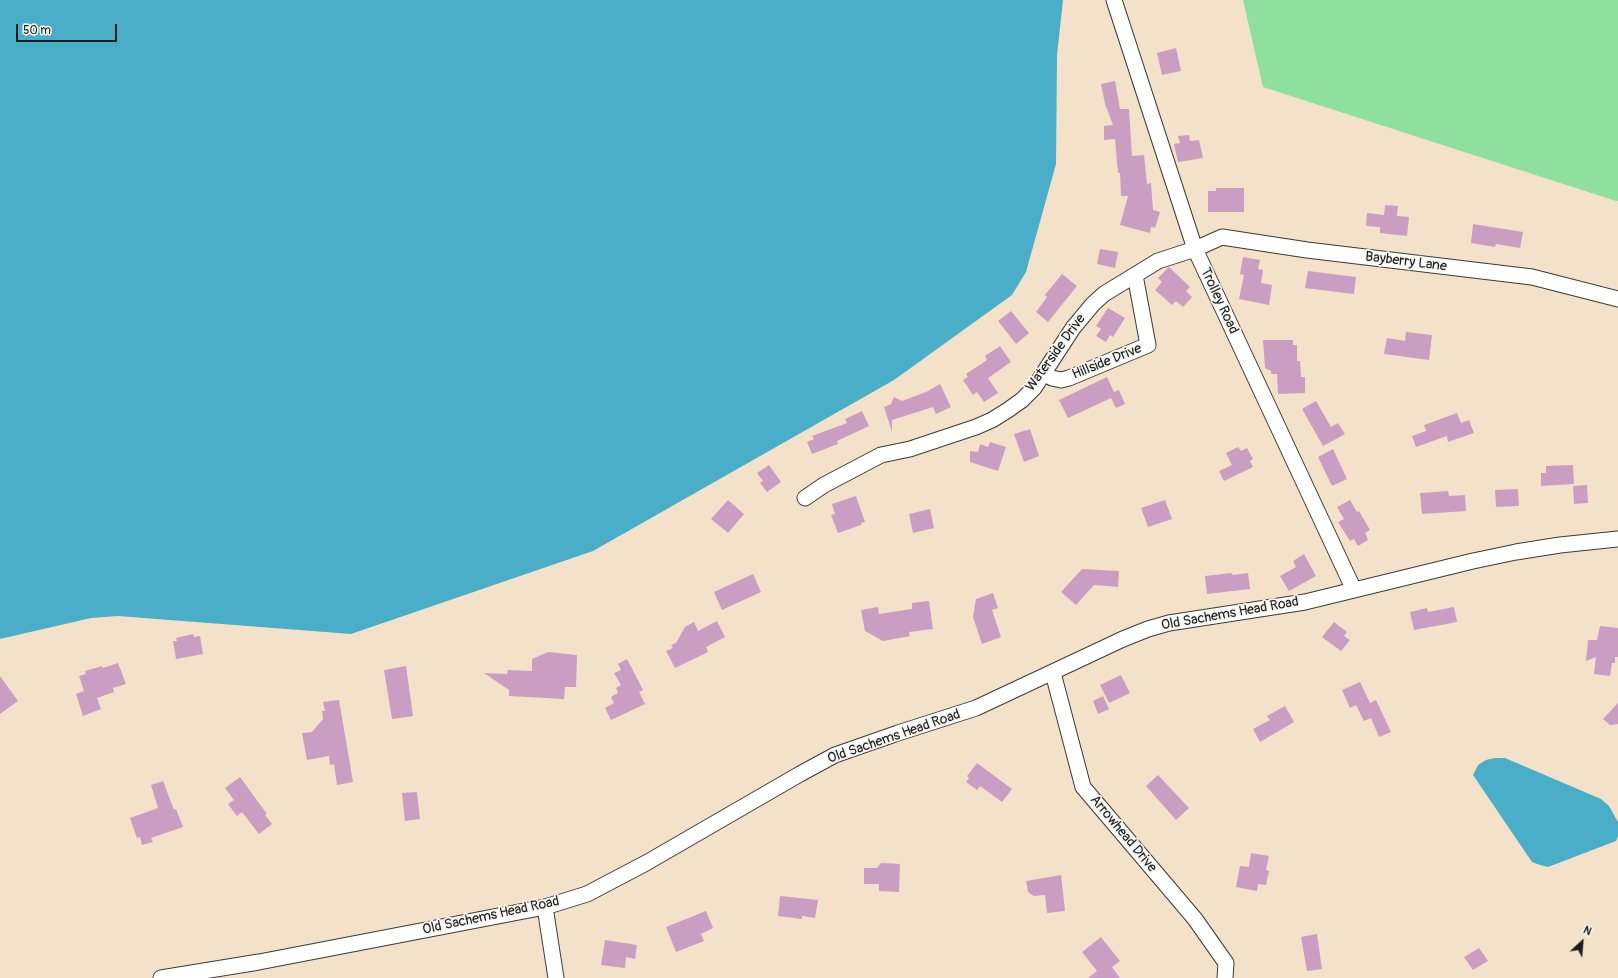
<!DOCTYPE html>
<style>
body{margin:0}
#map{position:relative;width:1618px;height:978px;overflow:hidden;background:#f4e1c9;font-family:Pangolin,sans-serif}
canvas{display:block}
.north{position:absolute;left:1562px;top:922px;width:40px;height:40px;-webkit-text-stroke:3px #f6f6f2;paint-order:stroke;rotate:26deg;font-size:11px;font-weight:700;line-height:16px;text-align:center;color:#1c1c1c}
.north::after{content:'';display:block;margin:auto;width:14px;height:18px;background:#1c1c1c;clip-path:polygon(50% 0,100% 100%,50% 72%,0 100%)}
.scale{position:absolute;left:16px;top:24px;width:101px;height:18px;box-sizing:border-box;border:2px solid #1c1c1c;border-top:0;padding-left:5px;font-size:12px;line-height:14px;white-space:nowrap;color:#1c1c1c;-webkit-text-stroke:3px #f6f6f2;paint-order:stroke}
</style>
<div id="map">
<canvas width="1618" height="978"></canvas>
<div class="north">N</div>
<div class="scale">50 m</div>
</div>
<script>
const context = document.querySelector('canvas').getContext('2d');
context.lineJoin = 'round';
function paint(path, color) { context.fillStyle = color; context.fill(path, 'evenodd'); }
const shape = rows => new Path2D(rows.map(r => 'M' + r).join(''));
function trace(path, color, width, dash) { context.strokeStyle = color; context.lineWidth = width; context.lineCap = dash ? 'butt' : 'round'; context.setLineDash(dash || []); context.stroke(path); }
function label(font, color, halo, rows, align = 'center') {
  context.font = font + ' Pangolin,sans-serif'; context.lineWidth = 3.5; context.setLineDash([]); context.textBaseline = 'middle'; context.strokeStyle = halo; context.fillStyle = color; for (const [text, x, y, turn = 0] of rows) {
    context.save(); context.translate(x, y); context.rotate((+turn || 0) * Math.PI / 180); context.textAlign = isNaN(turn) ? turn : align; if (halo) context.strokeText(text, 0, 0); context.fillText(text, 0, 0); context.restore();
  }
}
paint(shape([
 [1243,0,1618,0,1618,201,1616,201,1263,87]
]), '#8fe09f');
paint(shape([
 [0,0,1063,0,1057,55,1056,164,1026,272,1012,295,894,380,593,551,351,634,118,616,91,618,0,639],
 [1495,758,1505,758,1601,799,1609,806,1618,822,1618,836,1616,841,1548,867,1540,865,1532,862,1473,775,1478,765,1486,760]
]), '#4aaec9');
paint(shape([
 [1176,48,1181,71,1162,75,1157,53],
 [1115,81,1120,109,1129,109,1132,156,1144,155,1147,184,1151,183,1153,210,1160,212,1155,228,1151,227,1150,233,1120,225,1128,196,1121,196,1120,173,1118,173,1115,139,1104,140,1104,126,1113,125,1105,104,1101,84],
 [1189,135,1190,141,1199,140,1203,158,1178,162,1174,144,1180,143,1178,136],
 [1216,188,1244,188,1244,212,1208,212,1208,191,1216,191],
 [1385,205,1398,206,1397,216,1409,217,1407,236,1380,233,1380,227,1366,226,1367,213,1384,215],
 [1473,224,1523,232,1520,248,1496,244,1495,247,1471,243],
 [1100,249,1118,252,1115,268,1097,264],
 [1243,257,1260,260,1258,269,1263,270,1261,283,1272,285,1269,305,1239,299,1244,275,1240,274],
 [1169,267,1190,287,1186,291,1192,297,1183,307,1176,301,1172,305,1155,290,1162,282,1158,278],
 [1308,271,1356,277,1354,294,1305,288],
 [1062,274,1077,286,1048,322,1036,312,1047,297,1045,295],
 [1108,308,1125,318,1113,337,1110,335,1106,342,1096,336,1101,329,1096,326],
 [1011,311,1029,333,1016,344,998,321],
 [1406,332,1432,335,1429,360,1384,354,1387,338,1405,341],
 [1263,340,1293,340,1293,345,1297,345,1297,361,1300,361,1301,377,1305,377,1305,393,1278,394,1277,374,1271,374,1271,371,1265,368],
 [1000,346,1011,362,988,378,998,393,984,402,977,392,973,395,963,380,968,377,966,374,987,360,985,356],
 [1107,377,1114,392,1119,390,1125,404,1116,408,1111,398,1068,418,1059,400],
 [940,384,951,407,936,414,933,407,892,420,892,432,884,407,891,404,894,397,902,401,926,392],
 [1316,401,1331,427,1338,423,1345,434,1323,446,1302,409],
 [862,411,869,426,837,441,838,444,812,454,807,442,814,439,812,436,847,423,845,419],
 [1457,413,1461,423,1469,420,1474,433,1448,442,1447,436,1416,447,1412,436,1426,431,1424,425],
 [1030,429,1039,456,1024,462,1014,434],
 [990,442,1006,447,998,471,970,462,970,451,978,452,980,444,988,447],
 [1238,447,1241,451,1247,448,1253,459,1250,461,1253,467,1224,481,1219,471,1232,465,1226,453],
 [1333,449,1347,479,1332,486,1318,457],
 [769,465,781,482,767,492,760,483,763,481,757,473],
 [1573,465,1574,484,1541,486,1541,473,1546,473,1546,466],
 [1587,485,1588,503,1574,504,1573,486],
 [1518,489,1519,506,1496,507,1495,490],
 [1448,491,1449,496,1465,495,1466,511,1422,514,1420,493],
 [856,496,865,522,861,523,861,525,838,533,831,515,835,514,832,504],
 [728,500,744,514,728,533,711,519],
 [1165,500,1172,519,1148,527,1141,508],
 [1350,500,1357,512,1359,511,1370,530,1365,533,1368,540,1358,546,1354,539,1350,541,1338,522,1344,519,1337,507],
 [930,509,934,528,913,533,909,514],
 [1304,554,1316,576,1289,591,1280,576,1296,567,1293,561],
 [1082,569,1119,571,1118,587,1094,585,1076,605,1061,592],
 [1231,573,1233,575,1248,573,1250,589,1207,594,1205,576],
 [753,574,761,592,722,610,714,592],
 [993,593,998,608,992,610,1001,637,982,644,973,617,976,599],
 [929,601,933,629,909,632,910,636,883,641,865,631,861,610,878,607,879,614,912,609,912,603],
 [1454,607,1457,622,1414,630,1410,612,1427,608,1428,612],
 [717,621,725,637,706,647,708,652,675,668,666,651,673,648,671,645,676,643,685,627,694,622,698,631],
 [1334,622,1347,632,1344,636,1350,640,1341,651,1322,637],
 [1600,626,1618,628,1618,657,1615,657,1615,663,1612,663,1610,676,1594,674,1596,657,1586,661,1588,640,1597,640],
 [193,634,194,637,200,636,203,654,176,659,173,641,177,641,176,638],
 [548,652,577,655,576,687,565,687,564,699,509,696,509,690,484,673,507,674,508,670,532,671,532,659],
 [627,659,643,690,639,692,645,704,611,720,605,708,614,703,611,697,618,693,616,688,621,685,614,673,621,670,618,664],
 [118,663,126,684,113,688,114,692,97,698,101,709,83,716,76,694,84,691,79,676,86,674,85,671,102,666,103,668],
 [406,666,413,716,392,719,384,670],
 [1121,675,1130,693,1109,703,1100,685],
 [0,676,18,701,0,714],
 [1360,682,1370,703,1376,700,1391,732,1379,737,1371,718,1364,721,1356,705,1350,708,1342,690],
 [1103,696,1109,709,1098,714,1093,701],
 [339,700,353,782,337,785,334,764,330,765,329,756,307,760,302,733,312,732,323,719,322,711,325,711,323,702],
 [1618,703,1618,724,1610,725,1603,719],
 [1285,706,1294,722,1260,742,1253,729,1270,720,1267,716],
 [977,763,1012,789,1002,802,980,786,977,790,966,782,969,778,967,776],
 [1158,775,1189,808,1176,820,1146,786],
 [240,777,267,814,265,815,272,824,259,834,242,812,237,816,228,804,234,800,225,788],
 [163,781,174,810,176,809,183,827,151,838,153,842,142,845,140,837,137,838,130,818,158,808,151,785],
 [417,792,420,819,405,821,402,793],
 [1251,853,1269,856,1266,870,1269,871,1266,885,1258,884,1257,891,1236,887,1240,866,1249,867],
 [881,863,900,864,899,892,879,891,879,884,864,884,864,868,877,868],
 [1061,875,1065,911,1047,913,1045,895,1034,896,1028,892,1026,881],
 [780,896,818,900,815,918,802,916,802,919,778,916],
 [706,911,713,928,701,934,704,941,676,952,666,927],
 [1317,934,1322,969,1307,971,1301,937],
 [1101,937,1120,961,1112,967,1120,978,1088,978,1097,971,1082,952],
 [605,940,637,945,635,959,626,957,625,968,601,965],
 [1479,948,1488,961,1473,970,1464,957]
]), '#ca9ec2');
const minor = shape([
 [1114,0,1195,249,1354,590],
 [1044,373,1052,378,1061,380,1069,378,1148,345,1135,275],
 [805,498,824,485,881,455,910,449,976,427,992,420,1008,410,1022,400,1034,388,1073,328,1093,304,1104,294,1158,261,1195,249,1222,237,1307,250,1532,277,1618,299],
 [1053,673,1083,787,1195,919,1226,963,1225,978],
 [545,907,556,978],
 [161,978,259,962,545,907,587,894,646,863,800,774,835,755,898,733,976,708,1123,639,1148,629,1169,623,1305,602,1473,561,1516,552,1560,545,1618,539]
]);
trace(minor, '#3c3a36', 17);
trace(minor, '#fff', 15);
label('14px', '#1c1c1c', '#f6f6f2', [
 ["Bayberry Lane",1406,262,7],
 ["Trolley Road",1219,301,65],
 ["Waterside Drive",1056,353,-54],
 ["Hillside Drive",1107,362,-22],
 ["Old Sachems Head Road",1230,614,-10],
 ["Old Sachems Head Road",894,737,-19],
 ["Arrowhead Drive",1123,834,50],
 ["Old Sachems Head Road",491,916,-12]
]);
</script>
